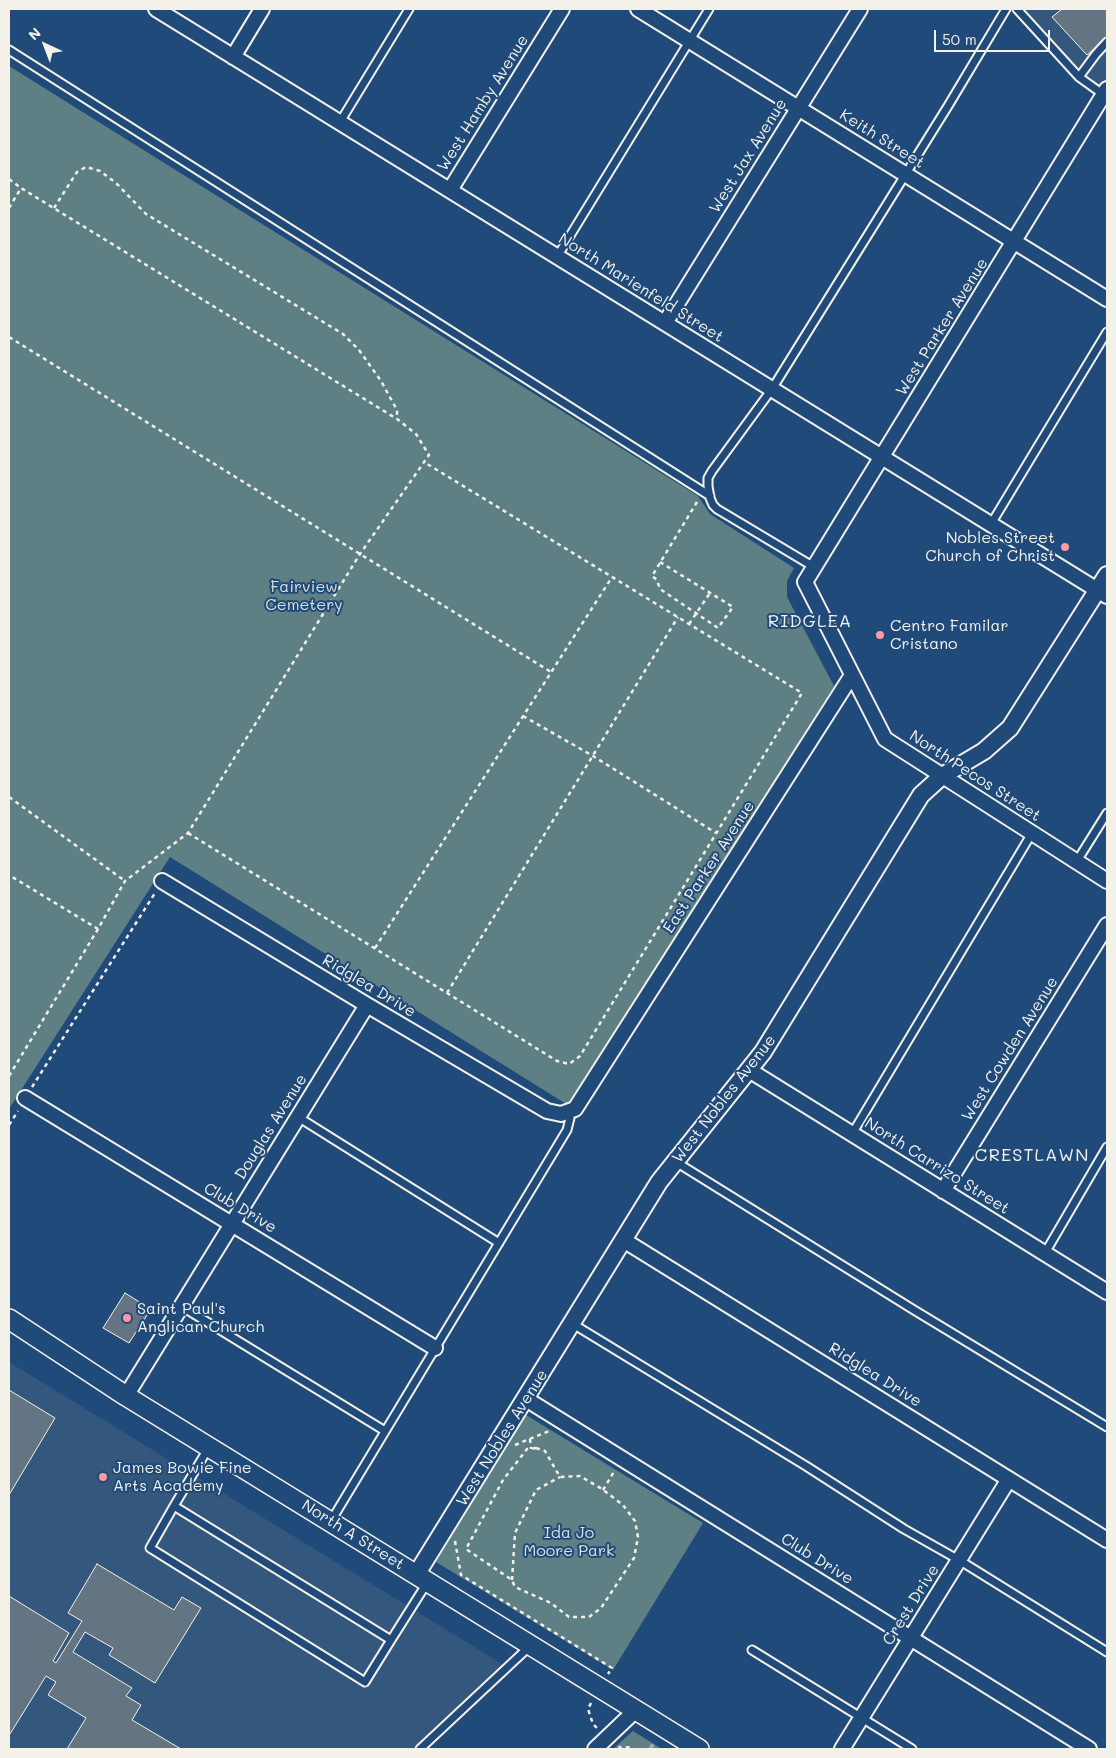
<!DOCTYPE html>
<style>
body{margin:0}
#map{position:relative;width:1116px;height:1758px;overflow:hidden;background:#1f4a7a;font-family:Mali,sans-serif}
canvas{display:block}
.frame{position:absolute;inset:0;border:10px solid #f4f1e8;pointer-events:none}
.north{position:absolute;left:20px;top:20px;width:50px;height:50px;-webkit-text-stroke:4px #1f4a7a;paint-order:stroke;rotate:317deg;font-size:14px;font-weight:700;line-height:20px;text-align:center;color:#f4f1e8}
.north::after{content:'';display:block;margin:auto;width:18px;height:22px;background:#f4f1e8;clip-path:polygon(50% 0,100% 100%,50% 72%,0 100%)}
.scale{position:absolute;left:934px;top:30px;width:116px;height:22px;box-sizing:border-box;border:2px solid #f4f1e8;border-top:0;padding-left:6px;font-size:15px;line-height:18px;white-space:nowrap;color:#f4f1e8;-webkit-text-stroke:4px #1f4a7a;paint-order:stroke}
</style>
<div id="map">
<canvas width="1116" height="1758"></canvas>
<div class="frame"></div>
<div class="north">N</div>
<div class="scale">50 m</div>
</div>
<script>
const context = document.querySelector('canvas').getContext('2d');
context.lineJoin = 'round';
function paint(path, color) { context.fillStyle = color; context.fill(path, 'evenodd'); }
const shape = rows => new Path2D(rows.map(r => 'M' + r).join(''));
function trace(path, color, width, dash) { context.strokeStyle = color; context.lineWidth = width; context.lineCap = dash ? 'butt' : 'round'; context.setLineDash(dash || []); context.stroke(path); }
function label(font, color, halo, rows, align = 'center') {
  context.font = font + ' Mali,sans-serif'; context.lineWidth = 4; context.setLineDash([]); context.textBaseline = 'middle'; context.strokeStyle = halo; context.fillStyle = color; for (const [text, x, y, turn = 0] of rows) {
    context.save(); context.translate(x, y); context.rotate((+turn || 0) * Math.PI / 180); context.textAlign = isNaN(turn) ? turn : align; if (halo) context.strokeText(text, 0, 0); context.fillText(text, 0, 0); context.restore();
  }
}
paint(shape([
 [1023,9,1107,9,1107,103,1104,100],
 [9,1362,504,1665,413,1749,9,1749]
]), '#33577d');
paint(shape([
 [9,66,698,496,710,514,794,568,787,581,787,597,834,686,571,1107,170,857,9,1109],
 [526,1415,703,1523,613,1670,436,1562],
 [633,1731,662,1749,613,1749]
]), '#5e8084');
trace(shape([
 [651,1749,652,1746]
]), '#8faac2', 4.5);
const building = shape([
 [1062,9,1107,9,1107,38,1087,55,1052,17,1062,9],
 [125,1293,151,1309,129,1343,103,1328,125,1293],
 [9,1390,55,1418,9,1495,9,1390],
 [97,1564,174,1610,182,1597,201,1608,155,1683,109,1655,113,1648,85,1632,73,1652,132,1688,126,1696,141,1705,132,1720,181,1749,67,1749,86,1718,48,1695,56,1682,46,1676,10,1734,9,1733,9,1596,69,1633,53,1661,56,1663,82,1621,68,1613,97,1564]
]);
paint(building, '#637583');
trace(building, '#f4f1e8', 1);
const service = shape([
 [1017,9,1079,77],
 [9,50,710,496],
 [1104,95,1079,77,1096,54,1107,42],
 [340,122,409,9],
 [557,257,709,9],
 [991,524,1107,332],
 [814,567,717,509,713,505,710,498,708,486,708,478,712,471,772,389,948,106,1006,9],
 [1077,861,1107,813],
 [298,1117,499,1243],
 [852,1134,1032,833],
 [676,1162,914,1310,1107,1427],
 [1045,1253,1107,1147],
 [181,1306,385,1431],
 [573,1324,806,1466,904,1529,959,1560,1107,1652],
 [174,1506,391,1640,365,1682,150,1548,174,1506,209,1447],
 [331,1521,567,1130,570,1118,569,1111],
 [391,1640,427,1583],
 [752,1650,912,1749],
 [420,1749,529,1647]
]);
const minor = shape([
 [156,9,1107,596],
 [638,9,1107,299],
 [233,57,262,9],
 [1107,89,805,582,885,739,1107,881],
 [450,190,562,9],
 [665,323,860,9],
 [162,881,367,1005,547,1111,561,1114,575,1109,852,675],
 [749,1070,1107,1292],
 [25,1098,435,1348],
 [943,1191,1107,925],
 [625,1241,1107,1540],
 [126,1396,367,1005],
 [526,1399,1089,1749],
 [595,1749,636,1710],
 [842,1749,1009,1479]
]);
const tertiary = shape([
 [416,1575,659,1182,763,1052,921,795,942,776,984,751,1010,728,1107,575]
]);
const secondary = shape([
 [9,1319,126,1396,699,1749]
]);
trace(service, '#f4f1e8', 11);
trace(minor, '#f4f1e8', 18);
trace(tertiary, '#f4f1e8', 20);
trace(secondary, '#f4f1e8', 22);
trace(shape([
 [9,179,21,188],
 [9,208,21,188,397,419,416,434,429,455,360,554,188,833,125,881,98,929,9,875],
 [54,208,77,172,86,167,100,171,116,183,146,214,343,334,359,350,381,381,397,410,397,419],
 [9,337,551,672],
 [660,562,733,607,718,628,660,589,657,580,652,576,697,502],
 [689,624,710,593],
 [523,716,593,756,716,833],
 [9,797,125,881],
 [188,833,557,1061,569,1064,580,1056,802,693,424,462],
 [375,948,612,577],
 [447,993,678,617],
 [9,1076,98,929],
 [32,1087,155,893],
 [9,1125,18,1111],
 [530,1439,531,1449],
 [515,1445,549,1431],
 [536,1448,545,1451,560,1477,580,1476,602,1489,623,1505,635,1521,638,1537,634,1558,601,1608,589,1617,569,1617,551,1603,515,1587,512,1580,466,1549,503,1480,527,1449,536,1448],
 [603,1490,615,1470],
 [455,1541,461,1575,612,1668,608,1674],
 [512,1580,515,1533,536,1490,560,1477],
 [591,1703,588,1709,593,1724,597,1728],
 [619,1746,620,1748,632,1747,632,1749]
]), '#f4f1e8', 2.5, [4, 4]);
trace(service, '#1f4a7a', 7);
trace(minor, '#1f4a7a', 14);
trace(tertiary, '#1f4a7a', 16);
trace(secondary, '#1f4a7a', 19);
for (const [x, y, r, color] of [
 [1065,547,5,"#ff9aa2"],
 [880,635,5,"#ff9aa2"],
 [127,1318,5,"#ff9aa2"],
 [103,1477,5,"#ff9aa2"]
]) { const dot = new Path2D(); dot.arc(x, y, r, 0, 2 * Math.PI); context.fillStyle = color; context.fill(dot); trace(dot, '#1f4a7a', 2); }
label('16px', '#f4f1e8', '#1f4a7a', [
 ["West Hamby Avenue",483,103,-58],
 ["Keith Street",882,139,32],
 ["West Jax Avenue",748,156,-58],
 ["North Marienfeld Street",641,288,32],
 ["West Parker Avenue",942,327,-58],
 ["North Pecos Street",975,776,33],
 ["East Parker Avenue",709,867,-57],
 ["Ridglea Drive",369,986,31],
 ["West Cowden Avenue",1010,1049,-58],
 ["West Nobles Avenue",724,1099,-52],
 ["Douglas Avenue",271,1127,-58],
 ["North Carrizo Street",937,1166,32],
 ["Club Drive",240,1208,31],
 ["Ridglea Drive",875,1375,32],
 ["West Nobles Avenue",502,1438,-58],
 ["North A Street",353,1535,32],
 ["Club Drive",817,1559,32],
 ["Crest Drive",911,1605,-58]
]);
label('16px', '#f4f1e8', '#1f4a7a', [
 ["Nobles Street",1055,538,"right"],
 ["Church of Christ",1055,556,"right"],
 ["Centro Familar",890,626],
 ["Cristano",890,644],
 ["Saint Paul's",137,1309],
 ["Anglican Church",137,1327],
 ["James Bowie Fine",113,1468],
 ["Arts Academy",113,1486]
], 'left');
label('16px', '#dee0d9', '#1f4a7a', [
 ["Fairview",304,587],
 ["Cemetery",304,605],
 ["Ida Jo",569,1533],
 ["Moore Park",569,1551]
]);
context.letterSpacing = '1px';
label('18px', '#f4f1e8', '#1f4a7a', [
 ["RIDGLEA",810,621],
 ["CRESTLAWN",1032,1155]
]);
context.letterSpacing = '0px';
</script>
